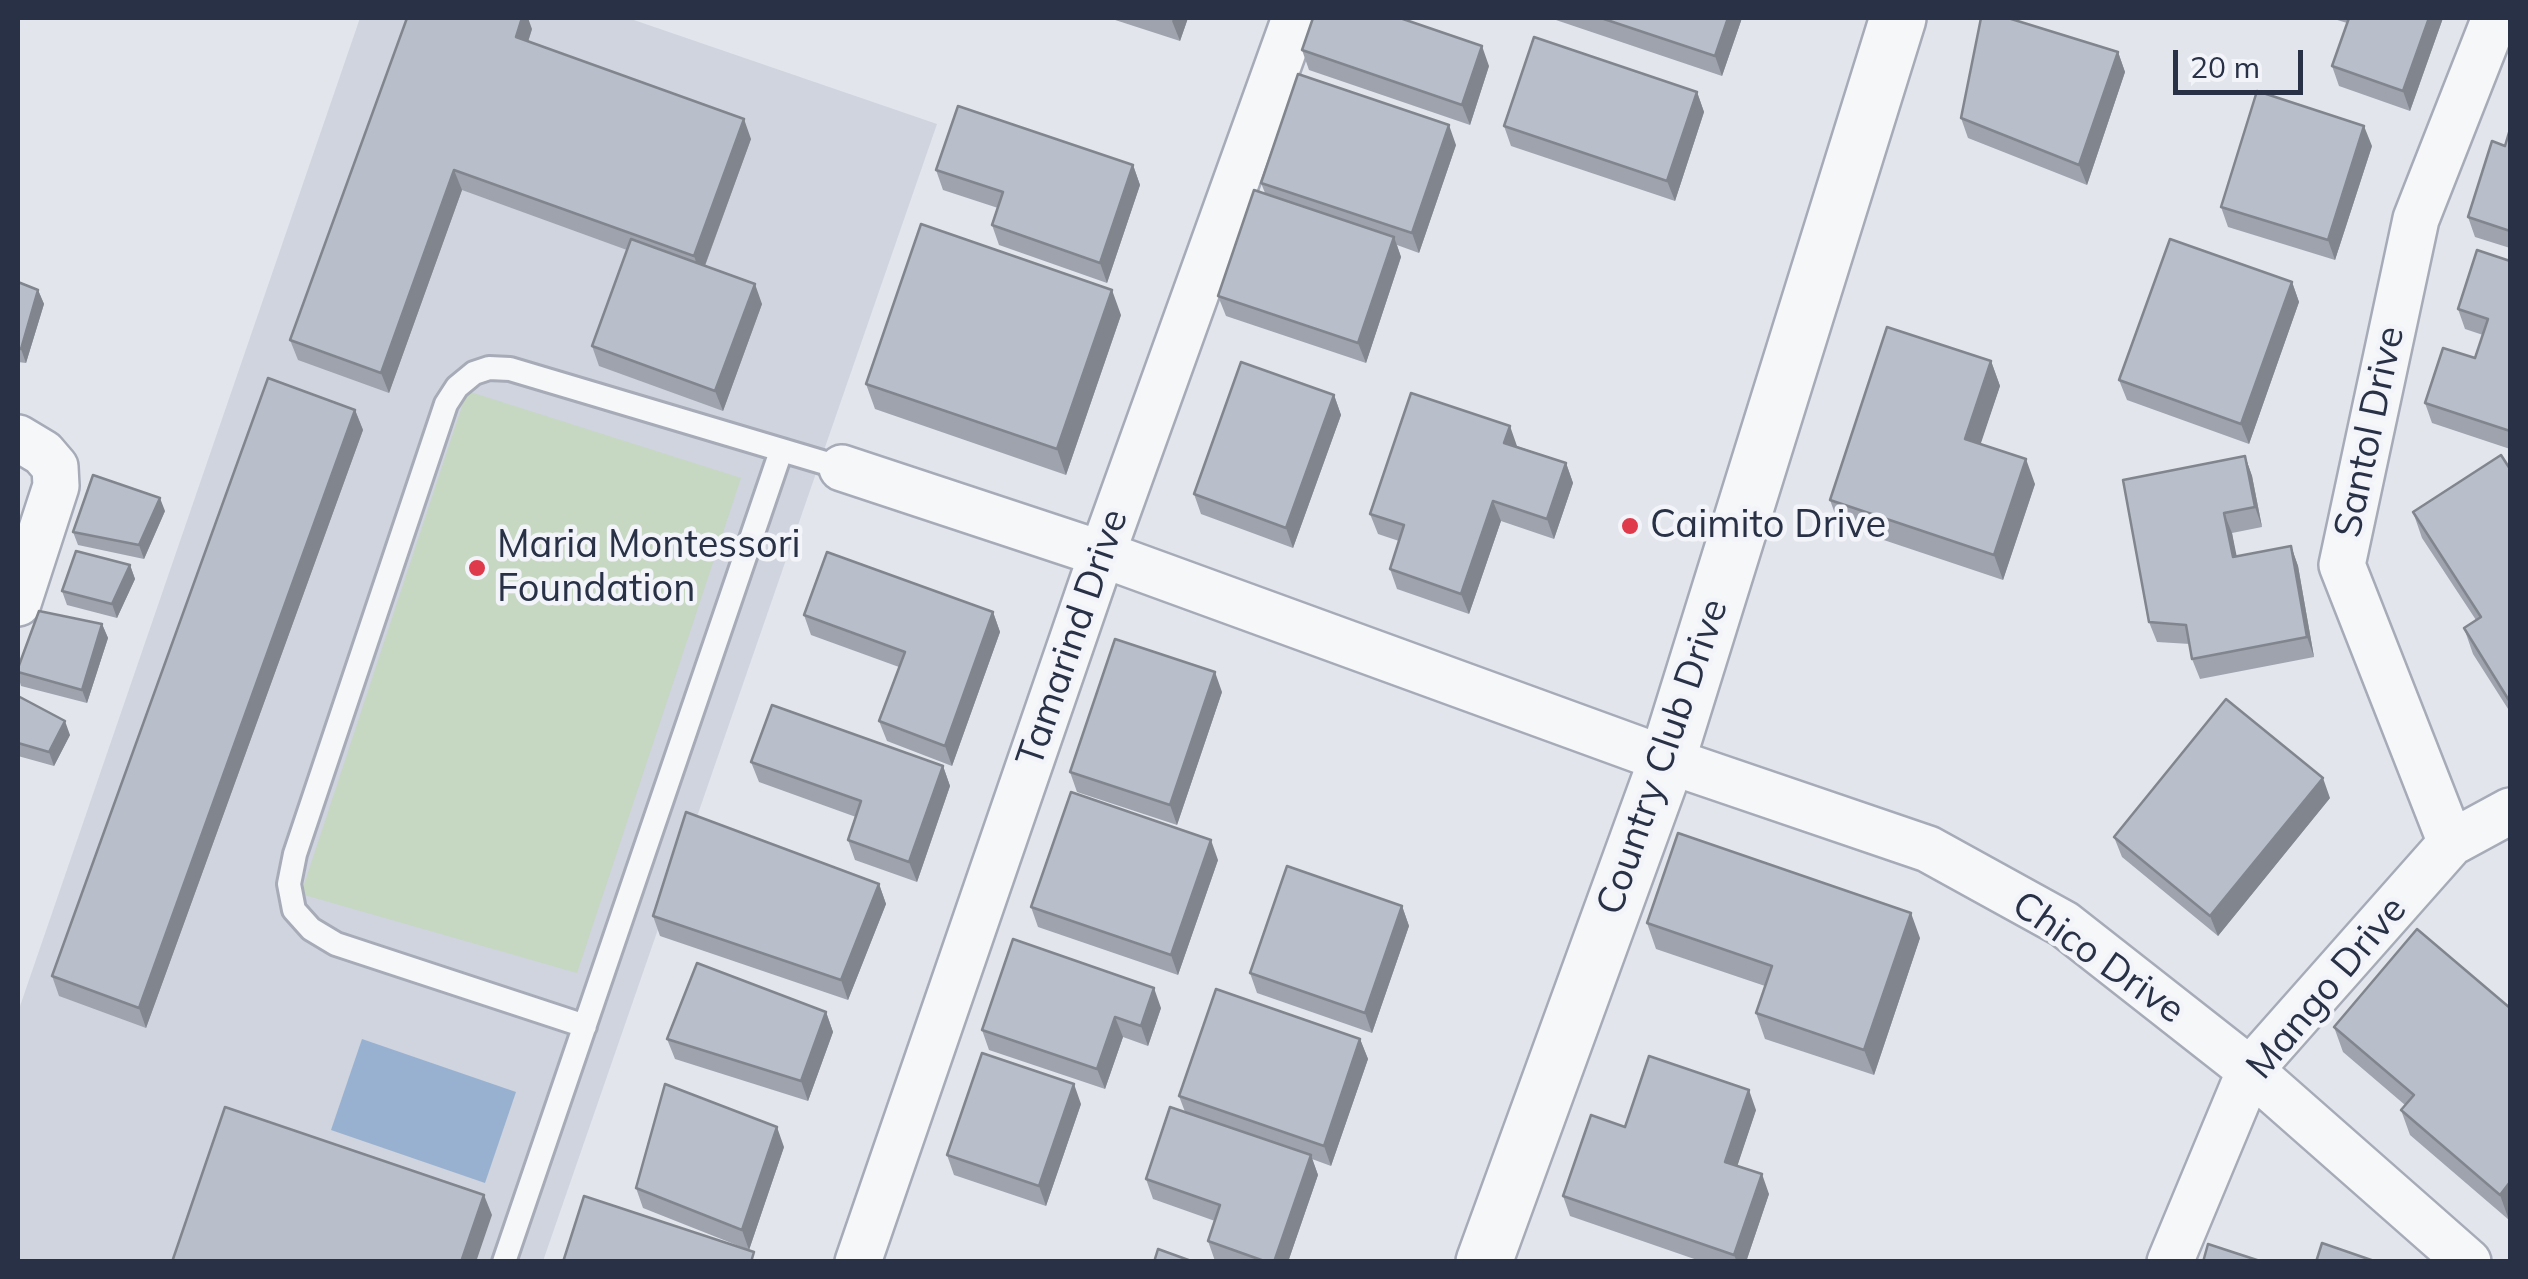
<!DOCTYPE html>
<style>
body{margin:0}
#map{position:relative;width:2528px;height:1279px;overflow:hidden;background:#e2e5ec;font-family:Mulish,sans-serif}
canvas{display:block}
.frame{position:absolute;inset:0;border:20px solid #283146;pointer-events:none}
.scale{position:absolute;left:2173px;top:50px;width:130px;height:45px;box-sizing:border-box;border:5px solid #283146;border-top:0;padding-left:12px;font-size:30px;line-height:35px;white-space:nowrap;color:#283146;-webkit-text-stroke:8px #f2f4f9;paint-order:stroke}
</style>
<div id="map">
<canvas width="2528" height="1279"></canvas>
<div class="frame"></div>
<div class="scale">20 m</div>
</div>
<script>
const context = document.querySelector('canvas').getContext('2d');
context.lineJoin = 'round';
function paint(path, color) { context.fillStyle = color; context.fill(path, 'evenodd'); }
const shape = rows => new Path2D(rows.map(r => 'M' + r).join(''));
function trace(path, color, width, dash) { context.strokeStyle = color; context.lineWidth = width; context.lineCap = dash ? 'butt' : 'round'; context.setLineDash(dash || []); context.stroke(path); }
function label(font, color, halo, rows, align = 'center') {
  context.font = font + ' Mulish,sans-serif'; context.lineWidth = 9; context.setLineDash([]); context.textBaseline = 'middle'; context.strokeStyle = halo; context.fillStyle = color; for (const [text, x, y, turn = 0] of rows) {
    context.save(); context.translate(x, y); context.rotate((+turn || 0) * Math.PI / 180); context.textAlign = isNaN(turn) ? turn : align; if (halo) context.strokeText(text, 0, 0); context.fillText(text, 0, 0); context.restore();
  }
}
paint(shape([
 [360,18,628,18,937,124,543,1261,18,1262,18,1012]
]), '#cfd4de');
paint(shape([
 [467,391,741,478,577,973,301,894]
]), '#c6d7c2');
paint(shape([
 [362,1039,516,1092,485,1183,331,1130]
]), '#99b1d0');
const service = shape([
 [585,1026,336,944,311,929,294,910,289,884,295,854,446,404,457,387,474,373,489,368,510,369,842,468],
 [504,1262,781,451]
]);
const minor = shape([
 [18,438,43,453,55,467,56,486,18,603],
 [842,468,1102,554,1667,760,1928,849,2064,924,2250,1070,2468,1262],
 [2451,843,2342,565,2416,219,2495,18],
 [858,1262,1102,554,1295,18],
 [2170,1262,2250,1070,2451,843,2510,811]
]);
const tertiary = shape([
 [1484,1262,1667,760,1898,18]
]);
trace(service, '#a6abb7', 28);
trace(minor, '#a6abb7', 50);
trace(tertiary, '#a6abb7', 60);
trace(service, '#f5f7f9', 22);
trace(minor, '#f5f7f9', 45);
trace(tertiary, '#f5f7f9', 55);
paint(shape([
 [1109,18,1188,18,1180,41],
 [1313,18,1404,18,1489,66,1470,125,1309,70,1302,50],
 [1550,18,1742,18,1722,76],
 [2331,18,2443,18,2410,111,2339,86,2332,66,2347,23],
 [532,29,528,42,751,139,705,266,762,304,723,411,599,366,592,346,627,250,462,190,389,393,298,360,290,340],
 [2118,52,2125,72,2087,185,1968,138,1961,118],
 [1697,92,1704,112,1675,201,1511,146,1504,126],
 [2510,129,2510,248,2475,237,2468,217,2505,146],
 [1456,145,1419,253,1397,245,1401,257,1366,363,1226,316,1218,296,1265,193,1261,183],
 [2372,146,2335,260,2228,227,2221,207],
 [1133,165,1140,185,1107,283,999,245,992,225,998,208,943,190,936,170],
 [2510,261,2510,449,2432,423,2425,403,2475,358,2483,335,2465,329,2458,309],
 [18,282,38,290,44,304,26,363,18,362],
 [2292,282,2299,302,2249,444,2127,400,2119,380],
 [1121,315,1066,475,875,409,866,384],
 [1991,361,2000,386,1980,444,2035,484,2003,580,1839,525,1830,500],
 [1334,395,1341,415,1293,548,1201,514,1194,494],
 [355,410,363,430,146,1028,59,996,52,976],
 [1517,446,1566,463,1573,483,1554,539,1501,521,1469,614,1397,589,1390,569,1399,541,1378,534,1370,514],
 [2245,456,2252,476,2262,527,2232,533,2236,557,2291,546,2298,566,2314,657,2200,679,2192,659,2190,644,2157,642,2149,622],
 [2510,469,2510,712,2473,654,2464,628,2476,620,2422,538,2413,512],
 [165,511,144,559,78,545,73,532],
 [130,565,135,579,117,618,67,605,62,591],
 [993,612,1000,632,952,766,887,741,879,721,899,667,811,635,804,615],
 [102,624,108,638,87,703,21,686,18,676,18,668],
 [1222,692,1177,825,1077,792,1070,772],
 [18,696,70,735,54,766,18,756],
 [751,762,943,766,950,786,917,882,855,860,848,840,856,817,759,782],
 [2330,798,2218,936,2122,857,2114,837],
 [1218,860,1178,975,1038,927,1031,907],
 [879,884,886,904,848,1000,660,936,653,916],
 [1402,906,1409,926,1372,1033,1257,993,1250,973],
 [1647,923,1920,938,1874,1075,1765,1039,1756,1013,1765,986,1656,949],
 [1161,1008,1148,1046,1123,1037,1105,1089,989,1050,982,1030],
 [2510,1008,2510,1219,2509,1220,2410,1135,2401,1110,2405,1105,2343,1052,2334,1027],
 [826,1012,833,1032,808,1101,675,1059,667,1039],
 [1360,1039,1368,1059,1331,1166,1312,1159,1318,1175,1288,1262,1215,1261,1208,1241,1215,1221,1153,1199,1146,1179,1185,1112,1179,1096],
 [1081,1104,1046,1206,954,1175,947,1155],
 [1756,1110,1737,1166,1769,1194,1746,1262,1703,1262,1570,1216,1563,1196,1625,1127],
 [784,1147,749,1250,643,1208,636,1188]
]), '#9ea3ae');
paint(shape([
 [522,18,528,18,532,29,523,57,516,37],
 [1174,18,1188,18,1180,41,1172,21],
 [1728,18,1742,18,1722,76,1715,56],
 [2429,18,2443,18,2410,111,2403,91],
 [1482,46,1489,66,1470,125,1462,105],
 [2118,52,2125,72,2087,185,2079,165],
 [1697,92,1704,112,1675,201,1667,181],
 [744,119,751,139,701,276,694,256],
 [1449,125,1456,145,1419,253,1412,233],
 [2364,126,2372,146,2335,260,2328,240],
 [1133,165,1140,185,1107,283,1100,263],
 [454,170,462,190,389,393,381,373],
 [1394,237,1401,257,1366,363,1358,343],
 [2292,282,2299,302,2249,444,2241,424],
 [755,284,762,304,723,411,715,391],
 [38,290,44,304,26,363,21,349],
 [1112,290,1121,315,1066,475,1057,449],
 [1991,361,2000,386,1974,464,1965,439],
 [1334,395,1341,415,1293,548,1286,528],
 [355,410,363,430,146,1028,139,1008],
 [1510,426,1517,446,1512,463,1504,443],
 [2245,456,2252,476,2262,527,2255,507],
 [2026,459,2035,484,2003,580,1994,555],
 [1566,463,1573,483,1554,539,1547,519],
 [160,498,165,511,144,559,139,545],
 [1493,501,1501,521,1469,614,1461,594],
 [2224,513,2232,533,2241,577,2233,557],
 [2291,546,2298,566,2314,657,2307,637],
 [130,565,135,579,117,618,112,604],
 [993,612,1000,632,952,766,945,746],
 [102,624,108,638,87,703,82,690],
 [1215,672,1222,692,1177,825,1170,805],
 [65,721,70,735,54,766,49,752],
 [943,766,950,786,917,882,909,862],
 [2323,778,2330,798,2218,936,2210,916],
 [1211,840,1218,860,1178,975,1171,955],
 [879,884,886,904,848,1000,841,980],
 [1402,906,1409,926,1372,1033,1365,1013],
 [1911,913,1920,938,1874,1075,1864,1050],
 [1154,988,1161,1008,1148,1046,1141,1026],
 [826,1012,833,1032,808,1101,801,1081],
 [1115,1017,1123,1037,1105,1089,1097,1069],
 [1360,1039,1368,1059,1331,1166,1324,1146],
 [1074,1084,1081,1104,1046,1206,1039,1186],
 [1749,1090,1756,1110,1732,1182,1725,1162],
 [777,1127,784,1147,749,1250,742,1230],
 [1311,1155,1318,1175,1288,1262,1274,1262],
 [1762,1174,1769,1194,1746,1262,1737,1262,1734,1255],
 [2510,1182,2510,1219,2509,1220,2500,1195],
 [484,1195,492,1215,476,1262,461,1262]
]), '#81858d');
const building = shape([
 [407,18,522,18,516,37,744,119,694,256,454,170,381,373,290,340,407,18],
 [1313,18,1400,18,1482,46,1462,105,1302,50,1313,18],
 [1601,18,1728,18,1715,56,1601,18],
 [1981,18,2008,18,2118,52,2079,165,1961,118,1981,18],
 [2349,18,2429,18,2403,91,2332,66,2349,18],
 [1534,37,1697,92,1667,181,1504,126,1534,37],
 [1298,74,1449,125,1412,233,1261,183,1298,74],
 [2257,91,2364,126,2328,240,2221,207,2257,91],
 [958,106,1133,165,1100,263,992,225,1003,192,936,170,958,106],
 [2510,129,2510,231,2468,217,2492,141,2505,146,2510,129],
 [1254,190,1394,237,1358,343,1218,296,1254,190],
 [921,224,1112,290,1057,449,866,384,921,224],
 [631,239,755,284,715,391,592,346,631,239],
 [2170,239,2292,282,2241,424,2119,380,2170,239],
 [2477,250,2510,261,2510,431,2425,403,2443,348,2475,358,2488,319,2458,309,2477,250],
 [18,282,38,290,21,349,18,348,18,282],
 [1887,327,1991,361,1965,439,2026,459,1994,555,1830,500,1887,327],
 [1241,362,1334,395,1286,528,1194,494,1241,362],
 [268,378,355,410,139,1008,52,976,268,378],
 [1411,393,1510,426,1504,443,1566,463,1547,519,1493,501,1461,594,1390,569,1404,525,1370,514,1411,393],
 [2501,455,2510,469,2510,702,2464,628,2481,617,2413,512,2501,455],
 [2245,456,2255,507,2224,513,2233,557,2291,546,2307,637,2192,659,2186,625,2149,622,2123,480,2245,456],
 [93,475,160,498,139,545,73,532,93,475],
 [76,551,130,565,112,604,62,591,76,551],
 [827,552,993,612,945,746,879,721,905,652,804,615,827,552],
 [39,611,102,624,82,690,18,672,18,668,39,611],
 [1115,639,1215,672,1170,805,1070,772,1115,639],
 [18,696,65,721,49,752,18,743,18,696],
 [2226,699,2323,778,2210,916,2114,837,2226,699],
 [772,705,943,766,909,862,848,840,861,801,751,762,772,705],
 [1071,792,1211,840,1171,955,1031,907,1071,792],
 [686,812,879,884,841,980,653,916,686,812],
 [1678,833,1911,913,1864,1050,1756,1013,1772,966,1647,923,1678,833],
 [1287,866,1402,906,1365,1013,1250,973,1287,866],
 [2417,929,2510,1008,2510,1182,2500,1195,2401,1110,2414,1095,2334,1027,2417,929],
 [1013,939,1154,988,1141,1026,1115,1017,1097,1069,982,1030,1013,939],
 [697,963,826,1012,801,1081,667,1039,697,963],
 [1216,989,1360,1039,1324,1146,1179,1096,1216,989],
 [982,1053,1074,1084,1039,1186,947,1155,982,1053],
 [1649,1056,1749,1090,1725,1162,1762,1174,1734,1255,1563,1196,1591,1115,1625,1127,1649,1056],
 [665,1084,777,1127,742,1230,636,1188,665,1084],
 [225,1107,484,1195,461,1262,172,1262,225,1107],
 [1170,1107,1311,1155,1274,1262,1267,1262,1208,1241,1220,1205,1146,1179,1170,1107],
 [584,1196,754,1252,751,1262,563,1262,584,1196],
 [2322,1243,2377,1262,2316,1262,2322,1243],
 [2208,1244,2263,1262,2203,1262,2208,1244],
 [1158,1249,1194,1262,1154,1262,1158,1249]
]);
paint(building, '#b8beca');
trace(building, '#81858d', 2.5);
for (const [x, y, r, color] of [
 [1630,526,10,"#de3a4c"],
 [477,568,10,"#de3a4c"]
]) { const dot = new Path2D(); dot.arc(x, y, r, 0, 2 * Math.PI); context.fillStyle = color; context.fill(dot); trace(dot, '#f2f4f9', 4); }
label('38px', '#283146', '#f2f4f9', [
 ["Santol Drive",2370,432,-78],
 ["Tamarind Drive",1073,638,-71],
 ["Country Club Drive",1663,757,-71],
 ["Chico Drive",2098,958,35],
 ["Mango Drive",2327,988,-50]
]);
label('38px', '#283146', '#f2f4f9', [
 ["Caimito Drive",1650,526],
 ["Maria Montessori",497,546],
 ["Foundation",497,590]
], 'left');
</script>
